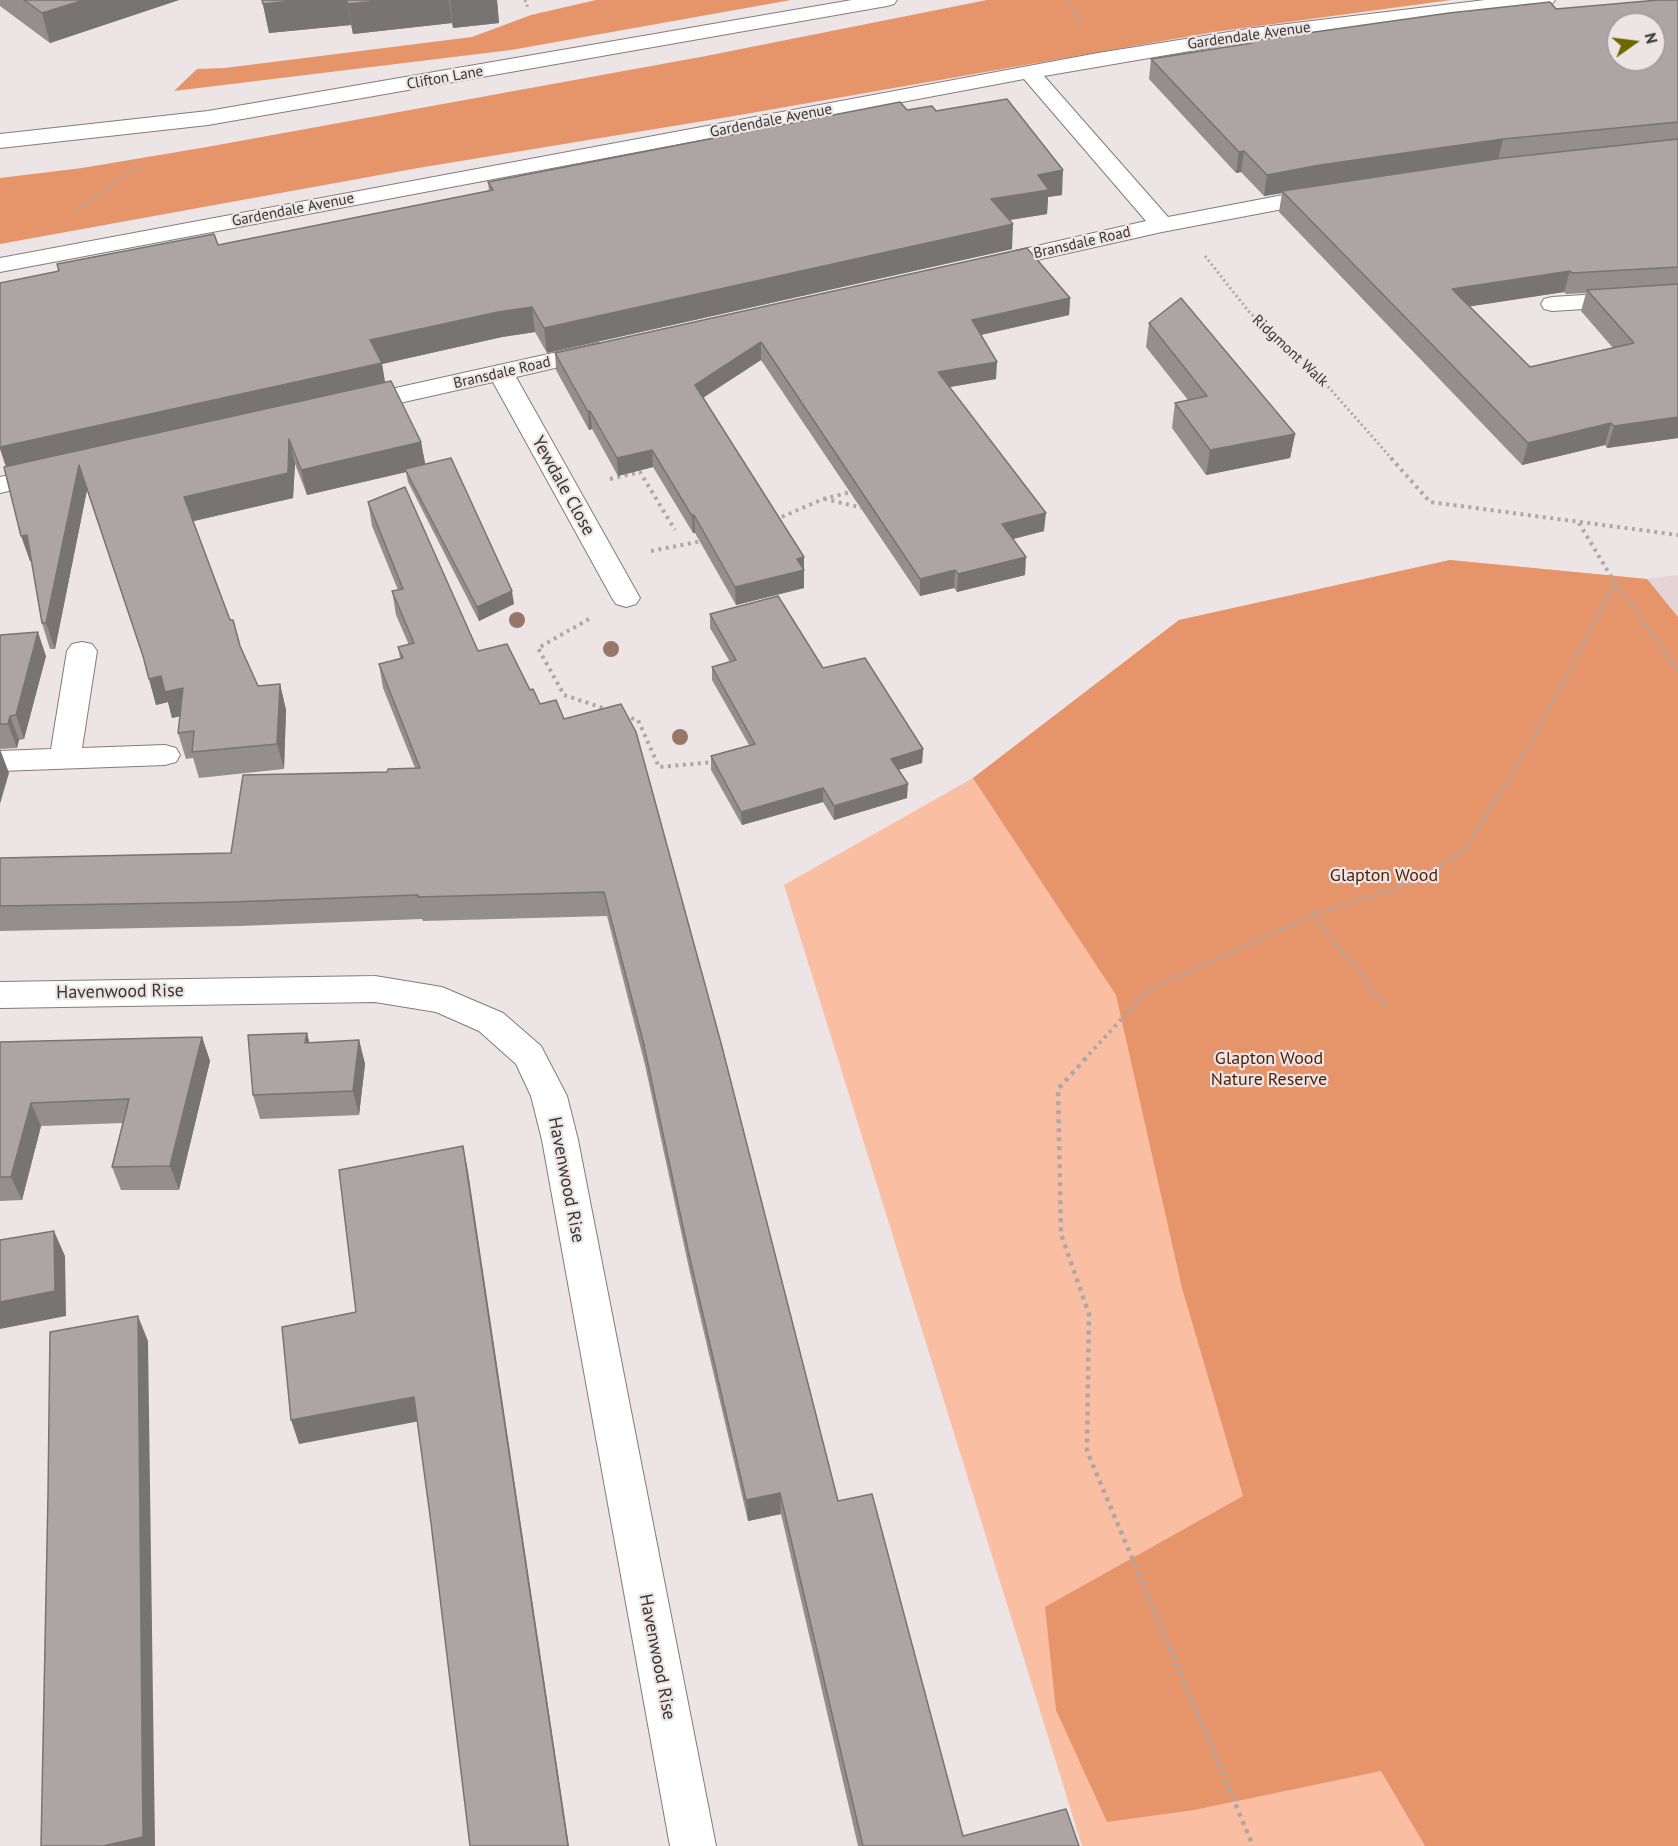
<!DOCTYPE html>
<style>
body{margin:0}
#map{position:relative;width:1678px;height:1846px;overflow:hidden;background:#ece4e5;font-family:"PT Sans",sans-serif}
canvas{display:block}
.north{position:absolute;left:1606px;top:12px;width:60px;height:60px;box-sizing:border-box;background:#ece4e5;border:2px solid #a49e9f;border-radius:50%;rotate:76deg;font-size:16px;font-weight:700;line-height:24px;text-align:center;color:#383535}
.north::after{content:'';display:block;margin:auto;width:21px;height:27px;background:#6e6700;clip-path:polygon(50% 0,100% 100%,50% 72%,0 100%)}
</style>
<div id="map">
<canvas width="1678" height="1846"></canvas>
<div class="north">N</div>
</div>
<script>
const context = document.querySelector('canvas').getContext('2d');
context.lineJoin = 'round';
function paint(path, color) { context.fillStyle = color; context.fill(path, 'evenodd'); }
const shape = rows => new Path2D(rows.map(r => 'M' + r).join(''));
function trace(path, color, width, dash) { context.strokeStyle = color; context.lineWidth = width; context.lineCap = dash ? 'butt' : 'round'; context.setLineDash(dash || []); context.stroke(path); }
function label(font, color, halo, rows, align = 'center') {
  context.font = font + ' "PT Sans",sans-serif'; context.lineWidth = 4.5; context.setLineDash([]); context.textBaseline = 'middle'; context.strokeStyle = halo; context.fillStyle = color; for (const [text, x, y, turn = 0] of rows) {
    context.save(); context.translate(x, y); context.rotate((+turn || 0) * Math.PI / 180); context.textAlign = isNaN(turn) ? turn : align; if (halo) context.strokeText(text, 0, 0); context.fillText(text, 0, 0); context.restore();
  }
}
paint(shape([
 [1678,575,1678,617,1647,579]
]), '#e5d4d6');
paint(shape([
 [1450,560,1647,579,1678,617,1678,1846,1082,1846,784,885,973,778,1179,620]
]), '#fabfa2');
paint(shape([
 [596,0,791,0,511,50,174,91,197,69,225,68,472,37,531,15],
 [987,0,1451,0,1214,32,734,116,418,168,0,244,0,178,82,168,207,147,706,56],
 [1450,560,1647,579,1678,617,1678,1846,1425,1846,1381,1771,1194,1810,1107,1822,1056,1710,1045,1607,1243,1496,1182,1288,1116,995,973,778,1179,620]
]), '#e6946a');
const service = shape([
 [1678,289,1678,303,1552,311,1544,309,1541,304,1544,299,1552,297,1678,289]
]);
const minor = shape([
 [1485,0,1555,0,1552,4,1545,6,1407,20,1254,40,1044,76,1168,217,1325,187,1333,189,1336,194,1333,199,1325,201,1162,232,988,271,980,269,976,264,980,259,1146,221,1024,79,0,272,0,258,1098,53,1254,28,1485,0],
 [598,343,607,346,611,351,607,356,516,377,640,598,636,604,626,607,616,604,612,598,493,382,355,413,346,410,342,405,346,400,355,397,598,343],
 [53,465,62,467,66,473,62,479,0,493,0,477,53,465],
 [82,642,92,644,97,651,82,748,165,745,176,748,180,755,176,762,165,765,0,771,0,751,51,749,67,651,72,644,82,642],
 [375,976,442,987,503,1013,541,1046,567,1096,578,1140,716,1846,670,1846,542,1140,531,1096,516,1064,479,1031,436,1012,375,1002,0,1008,0,982,375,976]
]);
const tertiary = shape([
 [852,0,897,0,894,4,887,6,208,125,0,148,0,134,208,111,852,0]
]);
trace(service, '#837c7d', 2);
trace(minor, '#837c7d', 2);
trace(tertiary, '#837c7d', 2);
trace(shape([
 [525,0,528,8],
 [1068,0,1080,24],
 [77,210,139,166],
 [1205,256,1250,313,1308,364,1392,459]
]), '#ada7a8', 3, [2, 3]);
trace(shape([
 [1391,458,1430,502,1678,535],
 [610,479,640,472,675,530],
 [824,499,864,508],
 [775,520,823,499,855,491],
 [1579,523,1615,583,1678,670],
 [651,551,702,541],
 [589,619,538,648,564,695,606,709],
 [624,716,638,720,659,767,715,762],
 [1313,915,1388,1009],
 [1084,1060,1148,990,1313,915,1411,883,1464,851,1534,737,1615,583]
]), '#ada7a8', 4, [3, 4.5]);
trace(shape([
 [1086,1058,1058,1089,1061,1234,1089,1314,1087,1451,1253,1846]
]), '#ada7a8', 4.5, [4, 5]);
paint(service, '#fff');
paint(minor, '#fff');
paint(tertiary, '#fff');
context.fillStyle = '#977767';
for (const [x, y] of [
 [517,620],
 [611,649],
 [680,737]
]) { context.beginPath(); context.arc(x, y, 8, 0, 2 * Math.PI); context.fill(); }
paint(shape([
 [0,0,179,0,50,43,0,6],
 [262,0,497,0,499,23,453,28,452,23,353,34,351,25,269,33],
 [1678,0,1678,438,1607,448,1605,445,1522,465,1279,212,1282,193,1264,196,1241,172,1236,173,1149,79,1151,59,1251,43,1251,41,1556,9],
 [1564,292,1566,294,1586,293,1581,311,1613,348,1530,367,1470,306],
 [907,110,936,111,1062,195,1048,197,1047,214,1010,220,1012,249,547,353,535,332,502,337,382,364,385,383,421,442,425,464,514,604,479,621,408,482,406,472,307,495,295,464,293,498,193,521,240,646,258,686,280,684,286,710,284,769,199,778,193,758,186,759,178,733,180,716,172,718,168,702,156,705,146,666,87,490,55,649,50,649,42,623,32,561,30,561,6,467,218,245,489,191,488,182],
 [1070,298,1069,315,981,335,996,379,950,387,1044,531,1013,539,1025,575,957,592,954,588,920,596,761,360,703,398,804,557,804,588,736,605,695,533,693,533,653,467,618,476,592,429,589,430,556,370,555,353],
 [1149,323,1295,434,1290,458,1206,475,1172,428,1175,403,1188,400,1146,347],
 [368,502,478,651,530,690,838,1501,963,1836,1079,1846,858,1846,781,1514,748,1521,690,1273,645,1065,607,916,423,921,422,919,239,926,0,931,0,858,231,853,387,772,415,768,383,688,379,664,400,658,398,647,409,645,396,615,392,591,398,590,372,526],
 [710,614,823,668,923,749,922,763,898,770,907,798,834,820,823,802,742,825,711,770,711,756,749,745,712,680,712,667,730,662,710,628],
 [0,635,46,656,24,739,19,740,17,748,0,749],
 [307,1033,309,1043,359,1040,365,1064,359,1115,260,1119,253,1095],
 [202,1037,210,1061,179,1190,121,1190,112,1167,123,1123,41,1126,22,1200,0,1201,0,1042]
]), '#948e8d');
paint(shape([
 [84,0,179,0,50,43,42,13],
 [301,0,347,0,351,25,269,33,263,4],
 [387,0,449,0,452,23,353,34,348,4],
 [450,0,497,0,499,23,453,28],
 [1503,139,1498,160,1282,191,1282,193,1264,196,1267,175,1320,165],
 [1244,151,1241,172,1236,173,1239,152],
 [1063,170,1062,195,1048,197,1047,214,990,223,991,199,1038,175],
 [1013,224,1012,249,547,353,544,328],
 [1570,271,1564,292,1447,310,1452,289],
 [1070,298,1069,315,971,337,972,320],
 [532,307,535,332,502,337,382,364,386,388,8,473,0,449,0,447,370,340,498,312],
 [761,342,761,360,696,402,695,385],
 [997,362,996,379,938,389,938,372],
 [590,411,592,429,589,430,588,412],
 [1678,417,1678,438,1607,448,1614,426],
 [1611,423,1605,445,1522,465,1528,443],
 [1295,434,1290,458,1206,475,1210,450],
 [289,439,295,464,293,498,190,522,184,497],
 [421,442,426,468,405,469,406,472,307,495,301,470],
 [652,450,653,467,618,476,617,458],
 [79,465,87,490,55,649,46,623],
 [1046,513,1044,531,1001,542,1002,524],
 [694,515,695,533,693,533,692,516],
 [27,535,36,560,30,561,21,536],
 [804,557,804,588,736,605,735,587,797,559],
 [1026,557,1025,575,957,592,958,574],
 [955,570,954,588,920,596,920,579],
 [512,591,514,604,479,621,477,607],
 [38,632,46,656,24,739,16,715],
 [161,676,183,688,190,714,172,718,168,702,156,705,149,679],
 [280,684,286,710,284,769,277,744],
 [10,716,19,740,17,748,8,724],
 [0,749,9,773,0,804],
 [923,749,922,763,891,772,891,759],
 [908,784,907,798,834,820,834,806],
 [823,788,823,802,742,825,741,812],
 [307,1033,313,1057,305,1043],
 [202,1037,210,1061,179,1190,170,1166],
 [359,1040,365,1064,359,1115,353,1091],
 [31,1103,41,1126,22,1200,11,1177],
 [463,1146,468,1171,569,1846,568,1846],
 [54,1231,65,1256,66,1316,0,1329,0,1302],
 [138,1316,148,1341,155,1846,103,1846],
 [414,1397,420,1421,299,1444,291,1420],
 [780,1493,781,1514,748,1521,746,1500]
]), '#787473');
const building = shape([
 [24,0,84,0,42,13,24,0],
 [262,0,301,0,263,4,262,0],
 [347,0,387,0,348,4,347,0],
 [1658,0,1678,0,1678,122,1503,139,1320,165,1267,175,1244,151,1239,152,1151,59,1252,43,1251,41,1449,13,1550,2,1556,9,1658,0],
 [1618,24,1654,24,1654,60,1618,60,1618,24],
 [1007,99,1063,170,1038,175,1049,190,991,199,1013,224,544,328,532,307,498,312,370,340,382,363,0,447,0,283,59,271,57,264,214,234,218,245,493,190,488,182,900,102,907,110,932,106,936,111,1007,99],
 [1678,139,1678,267,1572,273,1570,271,1452,289,1530,367,1634,343,1587,290,1678,284,1678,417,1614,426,1611,423,1528,443,1282,191,1503,158,1678,139],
 [1027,248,1070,298,972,320,997,362,938,372,1046,513,1002,524,1026,557,958,574,955,570,920,579,761,342,695,385,804,557,797,559,804,570,735,587,694,515,692,516,652,450,617,458,590,411,588,412,555,353,1027,248],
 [1181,298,1295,434,1210,450,1175,403,1207,396,1149,323,1181,298],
 [391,381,421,442,301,470,289,439,288,473,184,497,230,620,233,620,240,646,258,686,280,684,277,744,192,752,194,731,178,733,183,688,165,692,161,676,149,679,143,656,79,465,46,623,42,623,27,535,21,536,4,467,391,381],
 [451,458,512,591,477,607,405,469,451,458],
 [405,487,478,651,507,644,530,690,533,689,540,704,556,700,564,719,621,704,636,732,721,1043,838,1501,872,1494,963,1836,1066,1809,1079,1846,863,1846,780,1493,746,1500,688,1250,643,1041,604,892,418,897,418,895,232,902,0,906,0,858,231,853,243,775,387,772,388,769,420,768,379,664,403,658,398,647,414,643,392,591,403,589,368,502,405,487],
 [778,596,823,668,865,658,923,749,891,759,908,784,834,806,823,788,741,812,711,756,755,744,712,667,736,660,710,614,778,596],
 [38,632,16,715,10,716,8,724,0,724,0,635,38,632],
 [307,1033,305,1043,359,1040,353,1091,253,1095,248,1035,307,1033],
 [202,1037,170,1166,112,1167,129,1099,31,1103,11,1177,0,1177,0,1042,202,1037],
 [463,1146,568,1846,470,1846,431,1523,414,1397,291,1420,282,1327,356,1312,339,1170,463,1146],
 [54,1231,55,1291,0,1302,0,1240,54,1231],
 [138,1316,143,1837,103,1846,41,1846,48,1494,50,1332,138,1316]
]);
paint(building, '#aca5a4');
trace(building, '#787473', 1.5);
label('15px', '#383535', '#ece4e5', [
 ["Gardendale Avenue",1249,36,-8],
 ["Clifton Lane",445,78,-10],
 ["Gardendale Avenue",771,121,-11],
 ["Gardendale Avenue",293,210,-11],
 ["Bransdale Road",1082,243,-13],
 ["Ridgmont Walk",1290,351,43],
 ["Bransdale Road",502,373,-13]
]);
label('18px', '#383535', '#ece4e5', [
 ["Yewdale Close",563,486,61],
 ["Havenwood Rise",120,992,-1],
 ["Havenwood Rise",566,1180,79],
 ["Havenwood Rise",657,1657,79]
]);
label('18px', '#511e00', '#ece4e5', [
 ["Glapton Wood",1384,876],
 ["Glapton Wood",1269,1059],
 ["Nature Reserve",1269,1080]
]);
</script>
